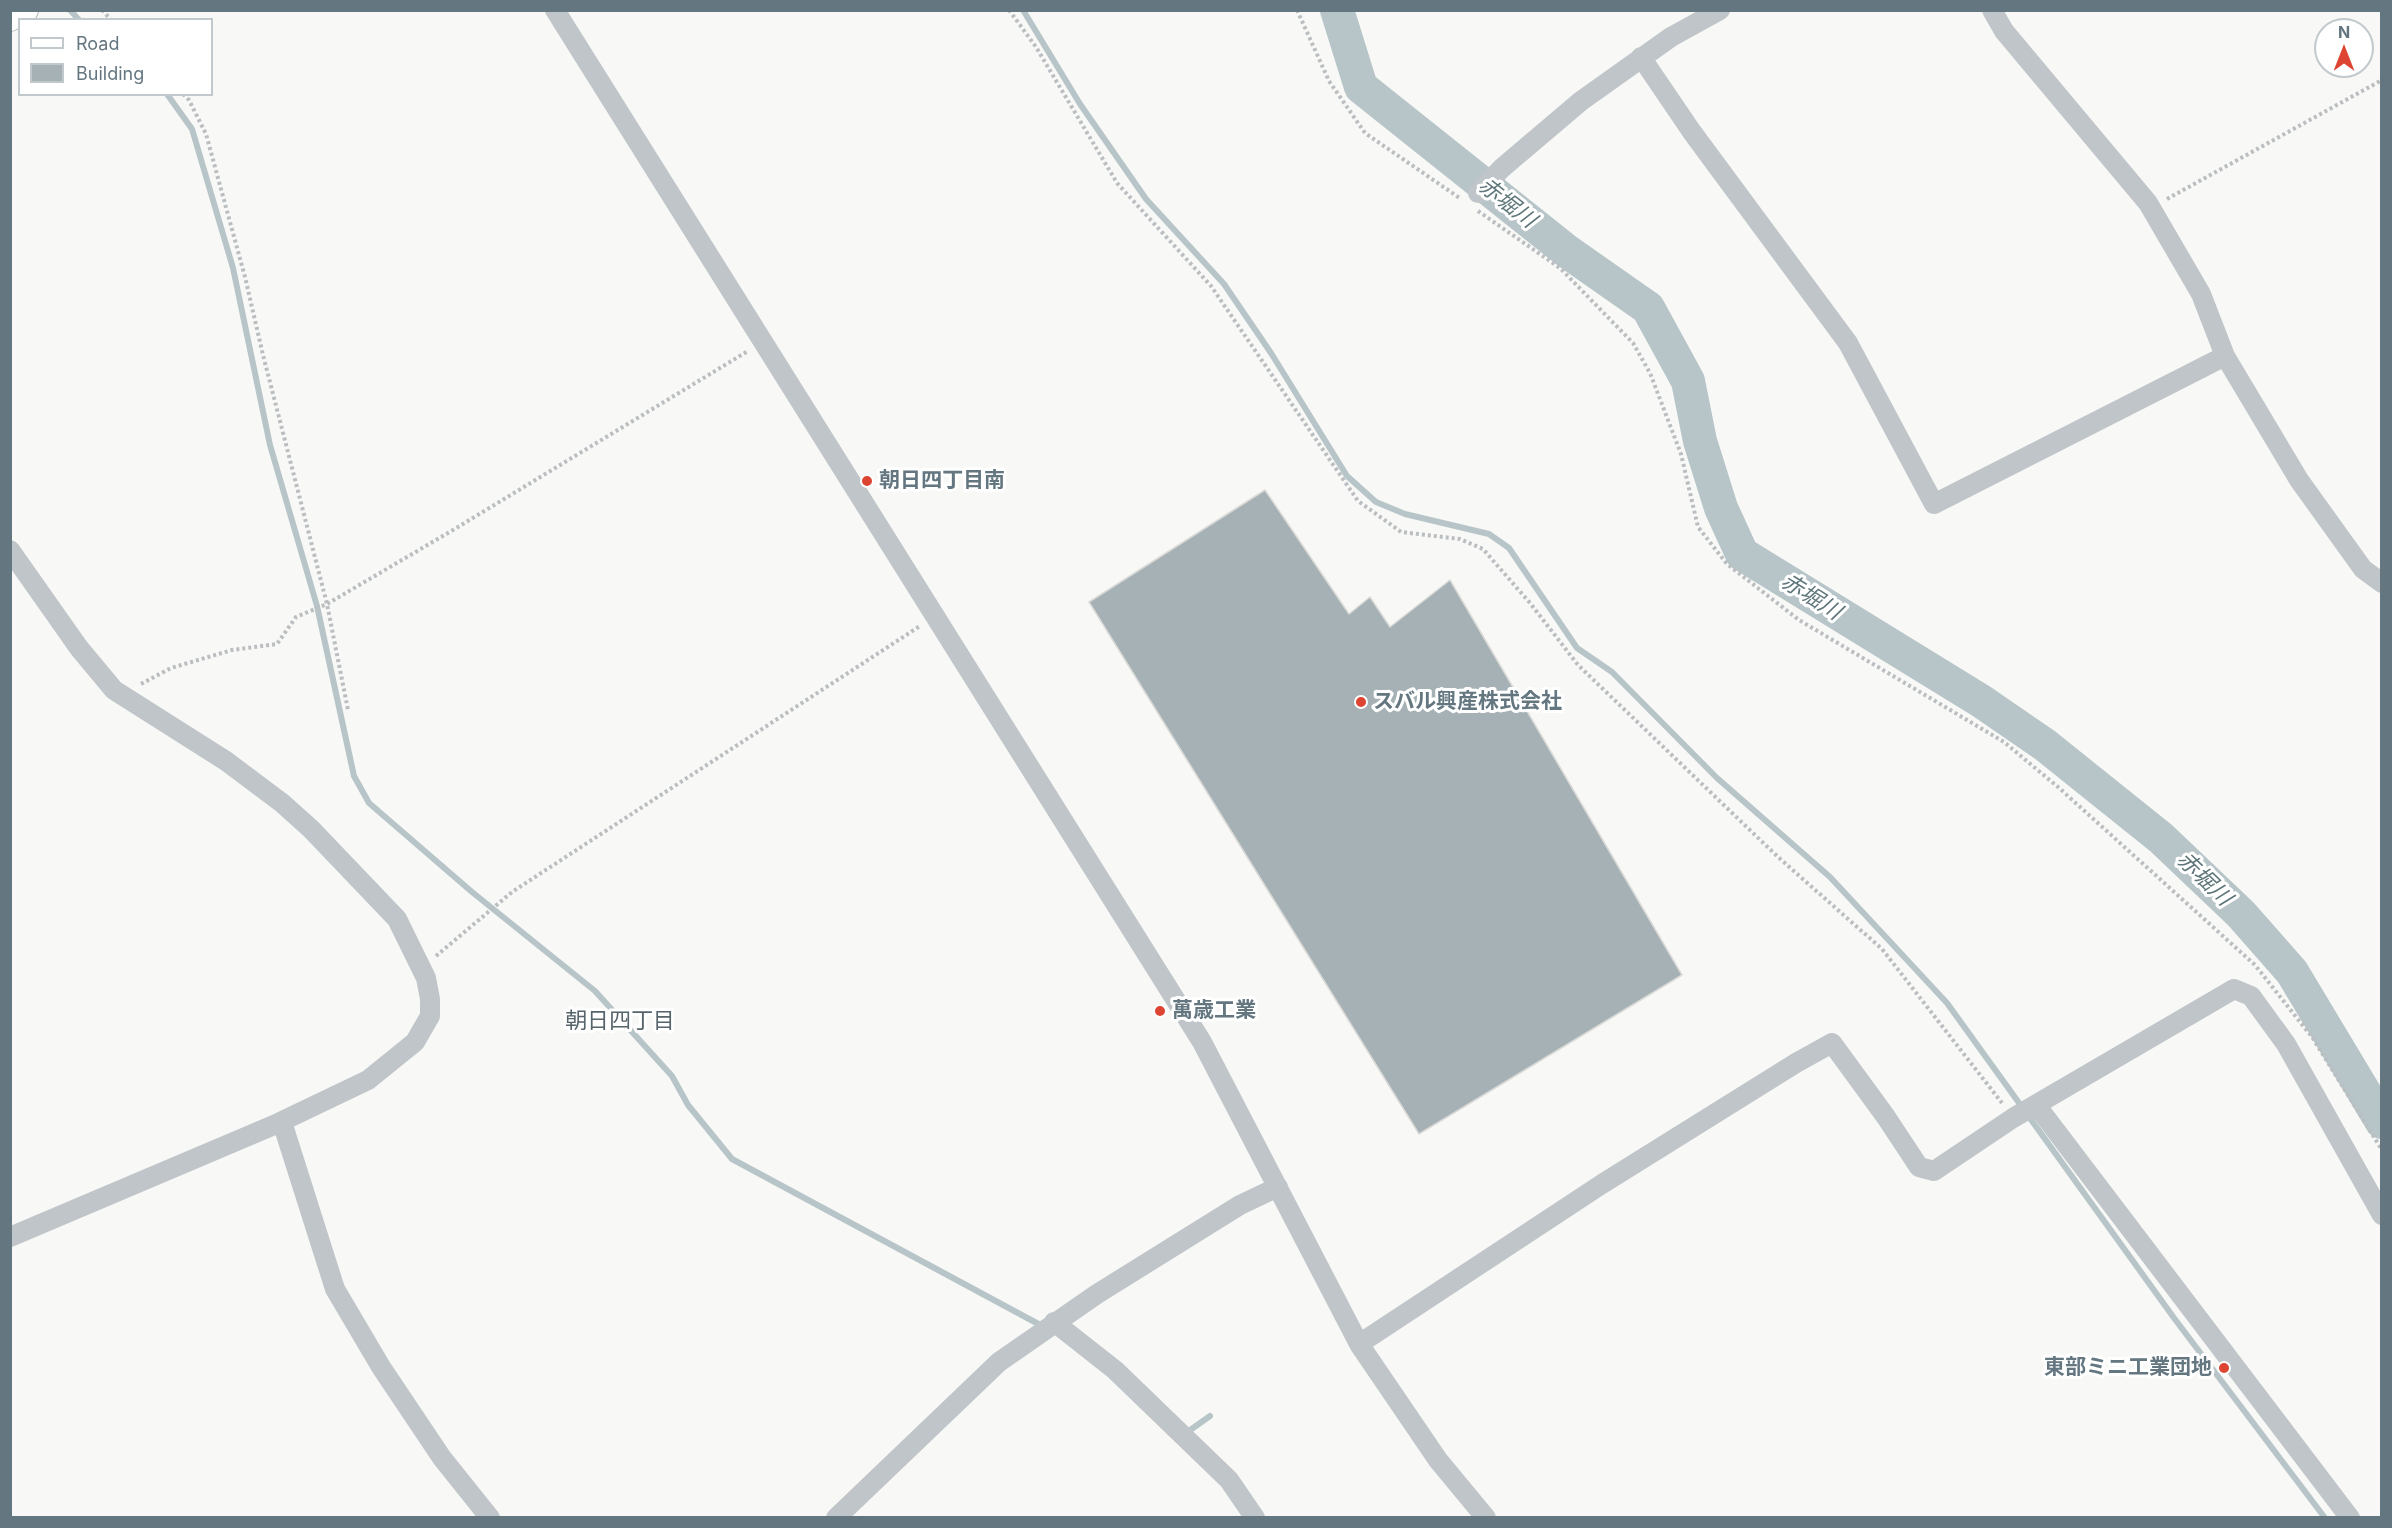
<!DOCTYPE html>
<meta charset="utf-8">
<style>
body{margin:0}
#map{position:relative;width:2392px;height:1528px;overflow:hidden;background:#f8f8f6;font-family:Inter,sans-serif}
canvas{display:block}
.frame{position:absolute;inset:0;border:12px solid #647780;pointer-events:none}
.legend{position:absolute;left:18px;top:18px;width:195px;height:78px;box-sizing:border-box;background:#fff;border:2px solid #c1c9cc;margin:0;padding:8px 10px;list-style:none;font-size:18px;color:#647780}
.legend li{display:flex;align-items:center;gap:12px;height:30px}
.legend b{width:30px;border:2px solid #c1c9cc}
.north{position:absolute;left:2314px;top:18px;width:60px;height:60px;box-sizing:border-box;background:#fff;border:2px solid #c1c9cc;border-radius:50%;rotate:0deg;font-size:16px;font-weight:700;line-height:24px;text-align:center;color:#647780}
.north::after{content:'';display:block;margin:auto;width:21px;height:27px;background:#dd4431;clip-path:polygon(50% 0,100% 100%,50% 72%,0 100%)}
</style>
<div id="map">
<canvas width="2392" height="1528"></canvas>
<div class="frame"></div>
<ul class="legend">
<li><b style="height:8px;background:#fff"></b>Road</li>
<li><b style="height:16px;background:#a6b1b5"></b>Building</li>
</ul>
<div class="north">N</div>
</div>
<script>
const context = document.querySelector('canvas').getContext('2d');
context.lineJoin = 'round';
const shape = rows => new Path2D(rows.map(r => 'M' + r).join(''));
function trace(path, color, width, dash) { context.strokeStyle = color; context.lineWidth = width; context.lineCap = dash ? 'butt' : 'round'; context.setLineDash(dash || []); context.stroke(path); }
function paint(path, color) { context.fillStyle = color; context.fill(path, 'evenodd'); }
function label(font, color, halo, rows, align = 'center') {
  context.font = font + ' Inter,"Noto Sans JP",sans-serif'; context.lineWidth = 6; context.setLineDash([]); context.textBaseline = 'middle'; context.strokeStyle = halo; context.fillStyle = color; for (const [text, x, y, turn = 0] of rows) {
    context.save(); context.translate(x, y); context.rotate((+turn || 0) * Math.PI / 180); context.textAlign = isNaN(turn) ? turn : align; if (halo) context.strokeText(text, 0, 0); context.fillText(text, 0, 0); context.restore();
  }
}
trace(shape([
 [70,10,79,20],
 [1023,10,1080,104,1146,199,1224,284,1271,353,1347,476,1376,502,1405,514,1489,534,1509,548,1577,648,1612,672,1717,778,1830,877,1947,1003,2174,1318,2325,1518],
 [167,94,192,129,233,268,270,445,317,606,354,776,369,803,472,892,595,991,672,1076,688,1105,732,1159,1044,1327],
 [1186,1433,1210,1416]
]), '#b7c5c8', 6);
trace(shape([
 [1337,10,1361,87,1568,252,1648,308,1688,381,1700,441,1721,508,1742,554,1981,701,2045,745,2161,838,2241,914,2292,972,2382,1122]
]), '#b7c5c8', 34);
const building = shape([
 [1265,490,1349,614,1370,597,1390,627,1450,580,1682,975,1419,1134,1089,602,1265,490]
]);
paint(building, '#a6b1b5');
trace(building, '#dadad8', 1.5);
const major = shape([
 [10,19,26,10]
]);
trace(major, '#b3b9bc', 26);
trace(shape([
 [102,10,111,20],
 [1009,10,1036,47,1117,183,1211,286,1358,501,1401,532,1460,539,1483,549,1530,603,1578,665,1778,857,1882,949,2002,1103],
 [1297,10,1329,81,1365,133,1461,199],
 [183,94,189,100,206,134,245,277,263,355,327,604,348,710],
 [2167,199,2382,80],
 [1478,211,1560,268,1633,343,1650,373,1681,454,1698,527,1727,564,1799,620,2004,742,2058,787,2255,965,2312,1037,2382,1150],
 [141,684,171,668,232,650,277,644,296,617,327,604,453,530,748,351],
 [436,956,512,892,920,626]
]), '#babec0', 4, [3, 3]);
trace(shape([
 [555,10,1202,1042,1359,1344,1438,1460,1486,1518],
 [1992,10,2004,31,2148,203,2201,294,2225,356,2299,480,2363,569,2382,583],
 [1641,57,1692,132,1848,343,1934,504,2225,356],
 [1478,193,1502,168,1581,101,1671,37,1720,10],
 [10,550,79,648,114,690,226,761,282,803,311,829,397,919,426,978,430,999,430,1016,415,1042,368,1080,274,1125,10,1237],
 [2037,1106,2350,1518],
 [282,1122,335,1289,381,1367,442,1458,490,1518],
 [1054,1322,1115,1370,1229,1480,1255,1518],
 [1359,1344,1602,1184,1796,1063,1832,1043,1886,1117,1919,1167,1934,1171,2013,1118,2234,989,2251,996,2286,1044,2382,1215],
 [836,1518,999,1362,1097,1294,1240,1205,1278,1187]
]), '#bfc5c8', 20);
trace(major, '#fff', 24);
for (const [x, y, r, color] of [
 [867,481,6,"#dd4431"],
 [1361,702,6,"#dd4431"],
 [1160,1011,6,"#dd4431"],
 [2224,1368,6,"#dd4431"]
]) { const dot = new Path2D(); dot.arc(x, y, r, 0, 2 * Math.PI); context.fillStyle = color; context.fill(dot); trace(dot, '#fff', 2); }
label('bold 21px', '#647780', '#fff', [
 ["朝日四丁目南",879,481],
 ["スバル興産株式会社",1373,702],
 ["萬歳工業",1172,1011],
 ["東部ミニ工業団地",2212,1368,"right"]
], 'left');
label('italic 22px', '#5f767a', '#fff', [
 ["赤堀川",1507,203,38],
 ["赤堀川",1811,597,32],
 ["赤堀川",2204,879,44]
]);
label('22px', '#56646b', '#fff', [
 ["朝日四丁目",620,1021]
]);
</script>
